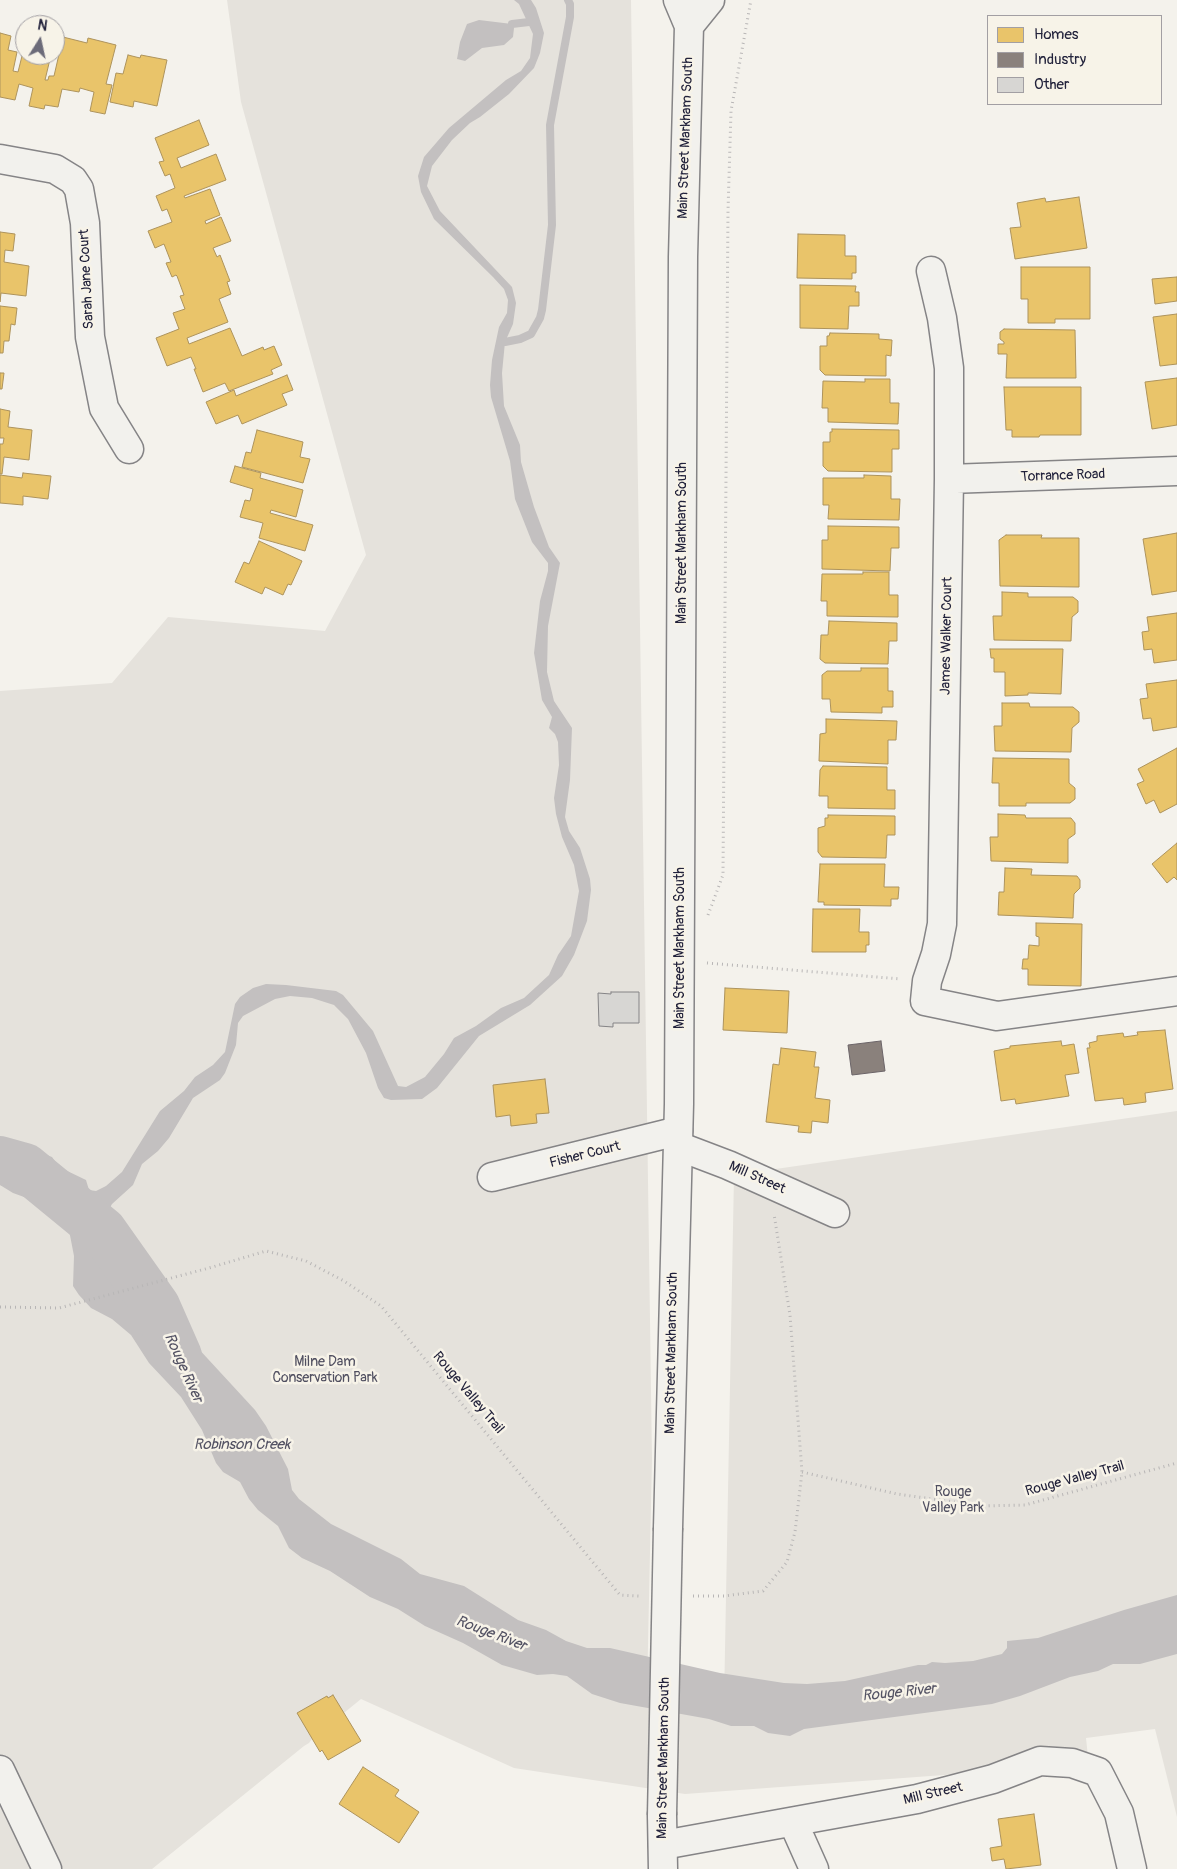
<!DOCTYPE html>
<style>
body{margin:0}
#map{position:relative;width:1177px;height:1869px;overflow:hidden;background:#f4f2ec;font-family:Pangolin,sans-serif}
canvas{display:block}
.legend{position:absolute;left:987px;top:15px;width:175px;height:90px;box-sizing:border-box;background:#f7f3e8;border:1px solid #a29fa3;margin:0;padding:6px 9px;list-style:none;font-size:15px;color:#22223b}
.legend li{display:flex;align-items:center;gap:10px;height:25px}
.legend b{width:25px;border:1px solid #a29fa3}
.north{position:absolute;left:15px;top:15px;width:50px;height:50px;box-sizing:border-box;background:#f7f3e8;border:1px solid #a29fa3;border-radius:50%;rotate:10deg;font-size:14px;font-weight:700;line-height:20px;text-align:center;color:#22223b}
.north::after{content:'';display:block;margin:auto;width:18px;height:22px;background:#6c6b79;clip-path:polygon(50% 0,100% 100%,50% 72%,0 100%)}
</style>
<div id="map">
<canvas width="1177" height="1869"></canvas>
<ul class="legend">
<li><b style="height:14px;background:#e9c46a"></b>Homes</li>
<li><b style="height:14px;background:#8a817c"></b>Industry</li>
<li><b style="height:14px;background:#d7d6d3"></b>Other</li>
</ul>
<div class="north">N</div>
</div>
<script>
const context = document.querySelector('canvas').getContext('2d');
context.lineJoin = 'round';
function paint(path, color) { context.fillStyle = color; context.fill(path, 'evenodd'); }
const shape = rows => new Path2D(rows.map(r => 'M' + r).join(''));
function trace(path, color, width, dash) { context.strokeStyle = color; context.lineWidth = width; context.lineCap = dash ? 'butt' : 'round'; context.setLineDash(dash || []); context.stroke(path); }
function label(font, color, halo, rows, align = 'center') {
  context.font = font + ' Pangolin,sans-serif'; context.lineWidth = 5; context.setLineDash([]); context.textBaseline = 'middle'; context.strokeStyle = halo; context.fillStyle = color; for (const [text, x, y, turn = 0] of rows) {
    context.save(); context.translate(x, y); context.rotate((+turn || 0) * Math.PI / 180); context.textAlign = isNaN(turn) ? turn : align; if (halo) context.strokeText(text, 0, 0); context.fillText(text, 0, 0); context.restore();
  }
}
paint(shape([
 [227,0,631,0,652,1459,647,1692,724,1702,734,1175,1177,1111,1177,1817,1155,1729,1086,1738,1090,1776,1026,1769,685,1794,514,1768,361,1699,312,1739,309,1743,304,1746,152,1869,0,1869,0,691,112,683,168,617,325,631,366,555,241,102]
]), '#e5e2dc');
paint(shape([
 [514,0,531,0,536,8,544,33,540,53,534,68,509,94,480,117,470,123,452,140,432,166,427,186,440,211,512,287,516,303,513,324,505,342,502,373,504,406,520,445,521,462,534,507,549,547,560,563,548,626,547,672,554,701,572,728,570,780,565,817,569,831,580,848,590,879,591,890,587,921,574,955,562,976,530,1005,479,1036,437,1088,422,1099,391,1100,384,1098,378,1088,366,1053,348,1019,334,1005,312,998,290,996,275,999,243,1016,238,1023,236,1045,225,1073,220,1080,193,1098,169,1138,158,1151,142,1164,133,1185,112,1204,101,1224,100,1231,108,1255,120,1278,140,1294,161,1302,174,1310,196,1346,255,1410,266,1426,288,1469,292,1490,299,1499,331,1524,401,1559,420,1574,464,1586,518,1620,546,1630,566,1641,587,1648,610,1648,720,1673,784,1683,807,1684,845,1681,918,1665,926,1665,932,1662,945,1663,973,1661,1002,1654,1007,1648,1007,1641,1038,1638,1124,1610,1177,1595,1177,1654,1140,1664,1113,1664,1098,1671,1070,1677,1020,1696,992,1704,804,1729,790,1736,768,1733,754,1726,731,1726,709,1719,620,1703,592,1694,567,1676,553,1674,537,1675,502,1665,463,1643,425,1626,398,1609,370,1597,330,1571,302,1558,289,1548,278,1526,258,1510,249,1499,240,1482,223,1472,216,1463,202,1430,181,1397,149,1363,131,1335,112,1319,91,1308,79,1295,73,1286,74,1256,68,1225,52,1207,13,1193,0,1185,0,1137,23,1150,38,1152,52,1157,59,1167,86,1180,89,1190,96,1191,106,1186,122,1172,160,1111,184,1091,195,1077,213,1065,225,1052,235,1004,240,997,253,988,266,984,286,985,336,991,343,995,373,1031,398,1086,406,1087,425,1077,444,1054,454,1038,476,1026,501,1008,524,998,549,975,558,955,571,936,579,891,574,865,562,837,556,814,554,798,559,765,558,742,555,734,549,728,552,717,542,700,534,653,540,601,548,571,548,563,532,542,515,499,510,461,491,397,490,385,492,360,499,327,507,313,508,300,504,289,493,277,434,219,421,192,418,176,424,157,449,128,506,80,521,71,530,58,533,34,519,4],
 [479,20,512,24,514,28,513,37,504,45,482,48,465,61,457,59,460,42,467,24]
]), '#c3c0c0');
const homes = shape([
 [0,33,11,36,8,50,17,52,13,71,18,72,25,44,25,55,51,55,45,80,48,80,49,76,54,76,63,37,87,43,88,38,116,45,106,84,112,85,105,114,90,111,94,92,80,88,79,92,62,89,58,107,45,105,44,109,29,106,33,88,19,84,15,100,0,97,0,33],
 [128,55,140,58,141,55,167,60,157,106,134,101,133,107,110,102,116,73,123,74,128,55],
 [199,120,209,145,177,158,181,168,216,154,226,180,184,196,185,198,210,189,220,215,205,221,206,224,221,217,231,241,213,248,217,257,220,255,230,281,227,282,231,294,219,299,228,322,187,338,189,344,230,328,242,356,263,347,264,350,274,346,282,365,271,370,273,374,229,391,225,383,203,392,194,369,196,369,191,357,167,366,156,338,179,329,173,313,185,309,180,296,184,295,177,276,176,275,172,277,166,263,171,262,164,244,155,248,148,231,172,222,167,209,162,211,156,196,175,188,170,174,165,176,159,162,164,161,155,138,199,120],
 [1079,197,1087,248,1015,259,1010,228,1021,227,1017,203,1045,198,1046,202,1079,197],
 [0,232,15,234,13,251,5,250,4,262,29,266,26,296,1,293,0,302,0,232],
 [798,234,845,235,845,256,856,256,856,273,852,273,852,279,797,278,798,234],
 [1021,267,1090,267,1090,319,1055,319,1055,323,1028,323,1028,299,1021,299,1021,267],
 [1177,277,1177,301,1155,304,1152,279,1177,277],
 [800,285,856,286,855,292,859,292,859,306,849,306,848,329,800,328,800,285],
 [0,306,17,308,15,325,11,324,9,341,4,341,3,353,0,353,0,306],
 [1177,314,1177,364,1160,366,1153,317,1177,314],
 [1004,329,1075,330,1076,378,1006,378,1007,354,998,354,998,344,1004,344,1004,342,1000,339,1000,332,1004,329],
 [830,333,879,334,879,339,892,340,891,356,886,355,886,376,825,375,820,370,820,346,827,346,827,336,829,336,830,333],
 [0,373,4,373,2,389,0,389,0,373],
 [287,375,293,390,282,394,287,405,242,424,238,415,216,424,206,402,234,390,236,396,287,375],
 [1177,378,1177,425,1152,429,1145,382,1177,378],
 [865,379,890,379,890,403,899,403,898,424,828,422,828,408,822,408,823,381,865,382,865,379],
 [1004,387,1081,387,1081,435,1040,435,1039,437,1012,437,1012,430,1006,430,1004,387],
 [0,409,10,411,8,427,32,430,29,460,4,457,2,474,0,474,0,444,3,444,4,438,0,438,0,409],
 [832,429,899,430,899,449,892,449,892,472,828,471,823,466,823,442,830,442,830,432,832,432,832,429],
 [257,430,303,442,300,457,310,459,303,483,242,467,246,452,251,453,257,430],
 [235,466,261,473,260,478,303,490,296,517,271,510,270,513,313,525,305,551,259,538,263,523,240,517,245,500,250,501,253,489,230,482,235,466],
 [23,473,51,476,48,499,23,496,23,505,0,503,0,475,22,478,23,473],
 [864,475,891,476,891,499,900,499,899,520,828,519,829,505,823,505,823,478,864,478,864,475],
 [828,526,899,527,899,548,891,548,890,571,822,569,822,540,828,540,828,526],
 [1177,533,1177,591,1152,595,1143,539,1177,533],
 [1006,535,1042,535,1041,538,1079,538,1079,587,1000,586,999,540,1006,535],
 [259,541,302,561,291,585,288,584,283,595,265,587,262,594,235,582,244,562,249,564,259,541],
 [863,572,889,572,889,595,898,595,898,617,827,616,827,601,821,601,822,574,863,574,863,572],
 [1002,592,1028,593,1028,597,1073,597,1078,601,1078,612,1072,617,1071,641,994,640,993,616,1002,616,1002,592],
 [1177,613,1177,660,1154,663,1152,649,1144,650,1142,632,1149,631,1147,617,1177,613],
 [829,621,897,623,897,641,889,641,888,664,825,663,820,659,821,635,828,635,829,621],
 [990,649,1063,649,1061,694,1028,693,1028,695,1005,696,1005,672,994,672,994,658,991,658,990,649],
 [861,668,888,668,888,691,893,691,893,707,882,707,882,713,831,712,830,699,822,699,822,675,827,671,861,671,861,668],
 [1177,680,1177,727,1153,731,1151,718,1143,719,1140,699,1148,698,1146,684,1177,680],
 [1002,703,1029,703,1030,707,1073,707,1079,712,1079,722,1072,728,1071,752,995,751,994,726,1002,726,1002,703],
 [826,719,897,721,896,740,888,740,888,764,819,761,820,734,826,733,826,719],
 [1177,748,1177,804,1160,813,1154,800,1146,804,1137,784,1144,781,1138,769,1177,748],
 [993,758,1069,759,1069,783,1075,788,1075,799,1070,803,1026,803,1026,806,999,806,999,783,992,783,993,758],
 [823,766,887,767,887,790,895,790,895,809,828,808,828,796,819,796,820,770,823,766],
 [998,814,1025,815,1026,818,1071,818,1075,823,1075,834,1068,839,1068,863,991,861,990,837,998,837,998,814],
 [828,815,895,816,895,835,887,835,886,858,822,857,818,852,818,828,825,826,825,818,828,818,828,815],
 [1177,843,1177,880,1174,877,1167,883,1152,864,1177,843],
 [820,864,885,864,884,887,899,887,898,899,891,899,891,906,824,905,824,902,818,902,820,864],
 [1005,868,1032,869,1031,875,1077,876,1080,880,1080,888,1074,894,1073,918,998,915,999,892,1004,892,1005,868],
 [813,909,860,909,859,932,869,932,869,945,866,945,866,952,812,952,813,909],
 [1036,923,1082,924,1081,986,1028,985,1028,969,1022,969,1023,959,1028,959,1029,945,1039,946,1039,937,1036,936,1036,923],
 [725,988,789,991,787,1033,723,1030,725,988],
 [1165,1030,1173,1089,1145,1093,1146,1102,1124,1105,1123,1098,1095,1101,1087,1048,1090,1048,1089,1043,1097,1041,1097,1036,1123,1033,1124,1037,1138,1035,1137,1032,1165,1030],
 [1061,1041,1062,1046,1074,1044,1079,1073,1065,1075,1069,1096,1016,1104,1015,1099,1001,1101,994,1051,1010,1048,1010,1046,1061,1041],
 [781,1048,816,1052,814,1067,819,1067,815,1098,830,1100,828,1123,812,1121,811,1133,798,1132,799,1126,766,1122,773,1064,779,1065,781,1048],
 [545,1079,549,1113,536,1114,537,1123,511,1126,510,1115,496,1117,493,1085,545,1079],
 [333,1695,361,1741,328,1760,322,1750,320,1752,297,1713,327,1696,328,1698,333,1695],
 [363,1767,399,1790,395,1796,419,1812,399,1843,339,1804,363,1767],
 [1034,1814,1041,1865,1006,1869,1004,1859,992,1861,990,1848,1002,1846,998,1819,1034,1814]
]);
paint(homes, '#e9c46a');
trace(homes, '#ad935c', 1);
const industry = shape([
 [881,1041,885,1071,852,1075,848,1045,881,1041]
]);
paint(industry, '#8a817c');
trace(industry, '#6b6468', 1);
trace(shape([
 [512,24,529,22],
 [505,342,520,339,531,334,540,318,542,310,552,225,550,125,570,17,570,4,568,0]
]), '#c3c0c0', 8);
trace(shape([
 [0,1160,25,1167,103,1231,156,1306,178,1356]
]), '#c3c0c0', 48);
const building = shape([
 [611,992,639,992,639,1023,613,1023,613,1027,599,1026,598,993,611,994,611,992]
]);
paint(building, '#d7d6d3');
trace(building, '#858486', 1);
const minor = shape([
 [0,159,55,169,73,180,79,189,85,223,90,337,104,408,129,449],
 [931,271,942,318,949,368,949,479,942,924,936,954,927,981,925,1001,997,1016,1177,991],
 [949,479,1177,471],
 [678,1146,728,1165,835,1213],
 [492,1177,678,1131],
 [0,1770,47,1869],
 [793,1822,814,1869],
 [663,1845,917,1799,993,1779,1040,1761,1072,1763,1098,1772,1119,1813,1132,1869]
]);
const major = shape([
 [689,26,710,0],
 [668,1528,679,1104,683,257,689,26,678,0],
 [662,1815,663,1869]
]);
trace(minor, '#858486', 31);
trace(major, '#858486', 31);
trace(shape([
 [708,915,723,875,728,211,731,111,751,0],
 [707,963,901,979],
 [0,1307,59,1308,209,1268,266,1251,306,1261,344,1281,381,1306,620,1595,639,1596],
 [802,1472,897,1494,982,1506,1025,1505,1177,1463],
 [693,1596,724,1596,763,1591,787,1562,795,1532,802,1472,790,1315,774,1214]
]), '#b8b6b6', 3, [1, 4]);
trace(minor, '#f2f1ed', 28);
trace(major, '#f2f1ed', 28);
const majorBridge = shape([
 [662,1815,668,1528]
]);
trace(majorBridge, '#858486', 31, []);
trace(majorBridge, '#f2f1ed', 28);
label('14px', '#22223b', '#f7f3e8', [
 ["Main Street Markham South",686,138,-88],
 ["Sarah Jane Court",87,279,-93],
 ["Torrance Road",1063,476,-2],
 ["Main Street Markham South",682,543,-90],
 ["James Walker Court",947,636,-89],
 ["Main Street Markham South",680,948,-90],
 ["Fisher Court",585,1155,-14],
 ["Mill Street",757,1178,24],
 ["Main Street Markham South",672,1353,-89],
 ["Rouge Valley Trail",468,1393,50],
 ["Rouge Valley Trail",1075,1479,-15],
 ["Main Street Markham South",664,1758,-89],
 ["Mill Street",933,1794,-13]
]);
label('14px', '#504f60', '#f7f3e8', [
 ["Milne Dam",325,1362],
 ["Conservation Park",325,1378],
 ["Rouge",953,1492],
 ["Valley Park",953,1508]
]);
label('italic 15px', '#535263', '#f7f3e8', [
 ["Rouge River",183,1368,66],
 ["Robinson Creek",242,1445],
 ["Rouge River",491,1634,21],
 ["Rouge River",899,1693,-6]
]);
</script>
